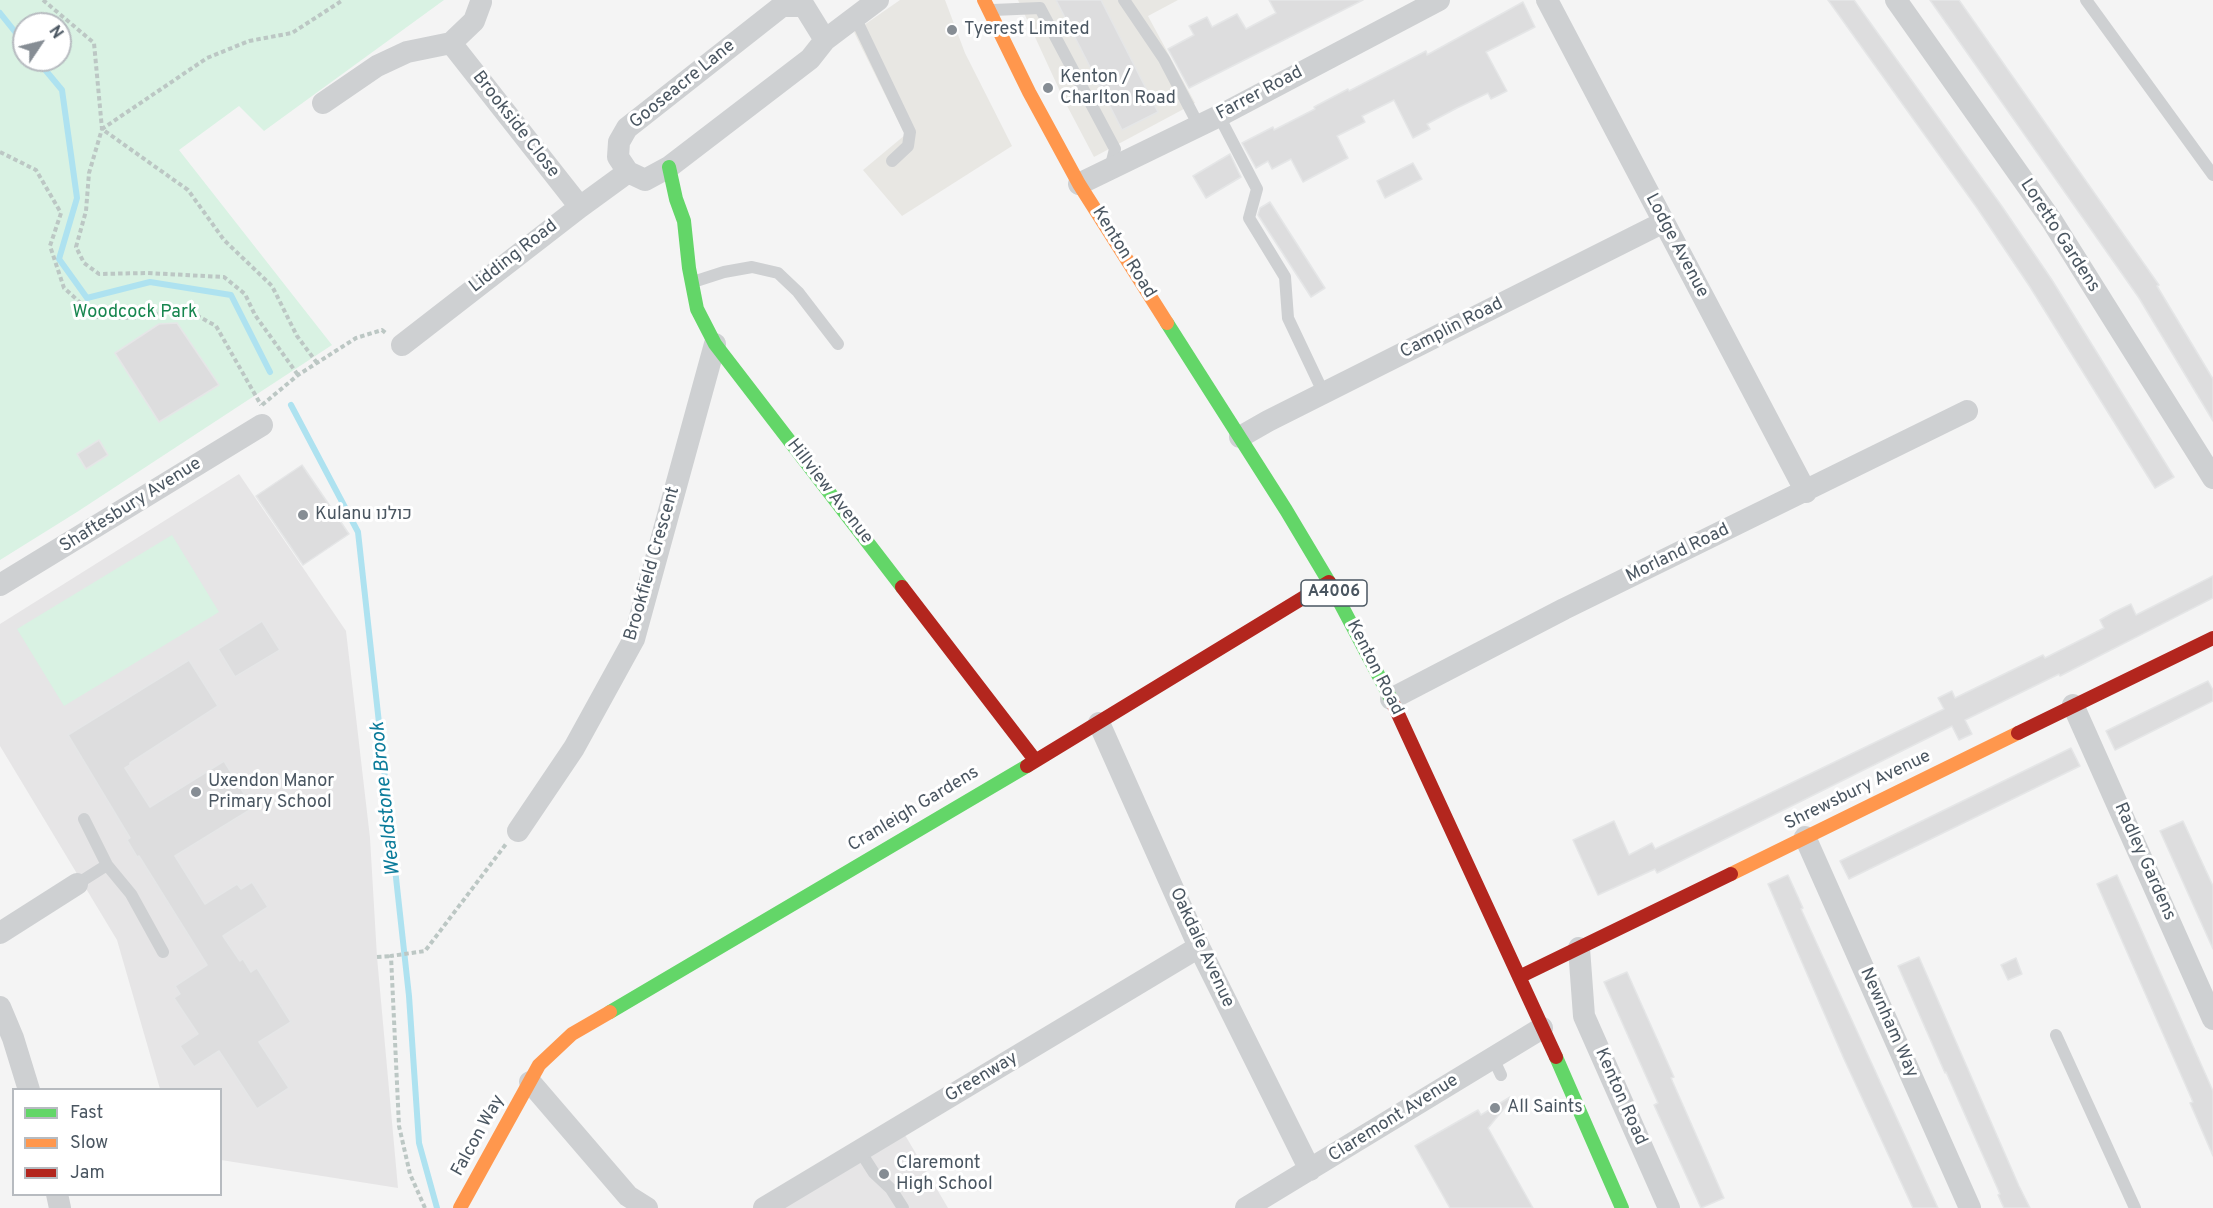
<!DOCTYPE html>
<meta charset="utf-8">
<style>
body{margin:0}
#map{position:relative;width:2213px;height:1208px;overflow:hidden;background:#f4f4f4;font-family:Overpass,sans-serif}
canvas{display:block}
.legend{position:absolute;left:12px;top:1088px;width:210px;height:108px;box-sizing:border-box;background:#fff;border:2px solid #b7bbc0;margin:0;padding:8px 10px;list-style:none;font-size:18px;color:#4a5661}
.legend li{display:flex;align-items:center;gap:12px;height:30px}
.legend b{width:30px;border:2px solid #b7bbc0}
.north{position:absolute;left:12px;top:12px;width:60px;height:60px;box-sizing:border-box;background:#fff;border:2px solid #b7bbc0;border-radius:50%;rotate:55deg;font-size:16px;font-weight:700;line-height:24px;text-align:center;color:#4a5661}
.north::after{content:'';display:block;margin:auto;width:21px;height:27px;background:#868d94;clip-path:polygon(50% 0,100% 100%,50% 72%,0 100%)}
</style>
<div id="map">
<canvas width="2213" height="1208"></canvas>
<ul class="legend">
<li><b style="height:8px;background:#63d668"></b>Fast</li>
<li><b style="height:8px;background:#ff974d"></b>Slow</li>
<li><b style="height:8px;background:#b3261e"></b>Jam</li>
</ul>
<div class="north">N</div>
</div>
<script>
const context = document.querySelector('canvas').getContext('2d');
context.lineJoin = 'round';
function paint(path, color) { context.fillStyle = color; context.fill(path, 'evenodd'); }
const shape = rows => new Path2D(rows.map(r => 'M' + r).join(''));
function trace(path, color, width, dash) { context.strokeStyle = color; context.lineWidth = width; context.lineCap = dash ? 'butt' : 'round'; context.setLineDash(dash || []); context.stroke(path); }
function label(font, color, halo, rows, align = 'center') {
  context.font = font + ' Overpass,Heebo,sans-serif'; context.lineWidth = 6; context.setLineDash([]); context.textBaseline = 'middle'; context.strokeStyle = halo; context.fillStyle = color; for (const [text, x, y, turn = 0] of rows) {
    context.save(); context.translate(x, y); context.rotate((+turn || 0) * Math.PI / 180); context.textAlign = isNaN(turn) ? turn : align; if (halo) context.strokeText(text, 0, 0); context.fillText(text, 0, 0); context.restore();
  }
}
paint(shape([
 [900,0,945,0,965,53,1012,146,902,216,863,170,905,135,854,32],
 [1018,0,1178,0,1148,16,1195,103,1094,157,1064,100]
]), '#e8e7e3');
paint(shape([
 [239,474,346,631,370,838,377,957,398,1188,221,1160,220,1090,160,1089,117,940,0,746,0,624],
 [905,1135,948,1208,783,1208]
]), '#e6e5e6');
paint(shape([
 [0,0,444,0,264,131,239,106,179,150,332,345,77,512,0,560],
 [24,24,60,24,60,60,24,60],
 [172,535,219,612,64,706,17,629]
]), '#d9f2e3');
trace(shape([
 [0,13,24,43],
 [37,60,62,90,77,198,59,259,87,298,150,282,231,295,270,372],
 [291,405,358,532,409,996,419,1143,437,1208]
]), '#aee2f0', 6);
const building = shape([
 [1056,0,1101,0,1158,112,1122,130,1056,0],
 [1269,0,1363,0,1189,88,1168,49,1194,35,1189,26,1207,17,1212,27,1237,14,1246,29,1276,13,1269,0],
 [1828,0,1854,0,2001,205,2052,280,2174,477,2155,488,2030,287,1977,208,1828,0],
 [1930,0,1959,0,2159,285,2157,286,2213,379,2213,421,2139,298,1930,0],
 [1523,2,1535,27,1486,52,1507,91,1491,99,1488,93,1457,108,1427,124,1430,129,1413,138,1394,100,1362,116,1365,122,1337,136,1348,158,1303,182,1291,159,1272,169,1268,161,1256,168,1242,143,1273,127,1274,130,1315,109,1314,107,1348,89,1349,91,1426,51,1427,55,1523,2],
 [1230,154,1241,177,1206,198,1193,176,1230,154],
 [1413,163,1422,179,1385,198,1377,181,1413,163],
 [1270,202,1325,288,1311,297,1258,215,1260,208,1270,202],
 [177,323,219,385,159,422,115,353,159,324,177,323],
 [99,440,108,455,86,469,77,454,99,440],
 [302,465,349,534,303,565,256,496,302,465],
 [2213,576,2213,598,2060,676,2059,674,1965,720,1972,734,1959,740,1952,726,1657,873,1655,869,1598,895,1573,840,1614,821,1629,855,1652,843,1655,849,1944,709,1938,698,1952,691,1955,698,2043,655,2045,658,2104,628,2100,620,2114,612,2131,604,2136,615,2213,576],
 [262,621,280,650,235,677,218,649,262,621],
 [189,660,218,706,130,763,130,765,125,768,150,807,224,761,253,808,175,856,205,904,237,884,241,889,252,882,268,907,223,936,240,961,243,959,251,972,257,968,291,1022,259,1042,289,1088,257,1109,219,1051,194,1067,180,1046,198,1034,174,998,180,994,175,986,207,965,139,856,137,857,127,840,130,838,68,735,189,660],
 [2208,681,2213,690,2213,701,2115,750,2106,731,2208,681],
 [2071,748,2080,766,1849,879,1840,861,2071,748],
 [2183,821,2213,886,2213,949,2160,831,2183,821],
 [1788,875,1803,908,1801,909,1938,1208,1913,1208,1844,1059,1768,884,1788,875],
 [2117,875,2213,1091,2213,1156,2190,1103,2193,1102,2097,884,2117,875],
 [1919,957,2019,1186,2030,1208,2004,1208,1998,1195,2000,1194,1946,1072,1945,1073,1898,966,1919,957],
 [2016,958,2022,974,2008,980,2001,965,2016,958],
 [1627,972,1674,1077,1671,1078,1724,1198,1701,1208,1654,1105,1658,1103,1604,982,1627,972],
 [1510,1097,1512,1099,1488,1128,1533,1208,1450,1208,1415,1146,1478,1110,1481,1115,1510,1097]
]);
paint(building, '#ddddde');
trace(building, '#e5e6e7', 1.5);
trace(shape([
 [43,0,94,43,102,129,89,173,86,211,76,247,84,263,99,274,147,273,224,277,245,294,255,315,298,375],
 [0,152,36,170,61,213,50,246,64,288,96,317,134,318,185,309,216,326,261,405],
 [317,363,297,336,272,286,224,240,188,190,102,129,207,58,249,41,292,33,343,0],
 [262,405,298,375,356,338,382,330,387,334],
 [377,957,391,956],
 [425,1208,410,1174,399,1126,391,956,425,951,506,844]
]), '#bcc7c4', 4, [4.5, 3]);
trace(shape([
 [1124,0,1164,59,1199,126],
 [2086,0,2213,175],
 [993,10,1040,8,1115,149,1110,169],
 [855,17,910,132,908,146,892,161],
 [1219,116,1257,189,1249,218,1285,277,1288,318,1324,394],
 [693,282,724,272,752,267,778,273,798,292,838,344],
 [84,819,107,865],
 [77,884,107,865,131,894,163,952],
 [2056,1035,2135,1208],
 [1493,1058,1501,1075],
 [860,1151,874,1173,891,1189,903,1208]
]), '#ced0d2', 12);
trace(shape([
 [1547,0,1806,492],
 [1896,0,2052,221,2213,478],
 [825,40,804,6,782,6,627,128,619,142,618,157,628,172,645,180,669,167,810,59,825,40,878,0],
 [451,43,580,207],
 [323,103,377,66,407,52,451,43,474,21,481,2],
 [1079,184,1219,116,1439,0],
 [402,345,580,207,628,172],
 [1240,437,1268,421,1664,222],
 [0,585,262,425],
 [1391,699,1564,609,1967,411],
 [2073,705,2213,1019],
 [1099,723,1199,947,1310,1170],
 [518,831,574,748,634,639,715,344],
 [1805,837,1970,1208],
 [0,933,77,884],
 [1579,948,1584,1016,1669,1208],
 [0,1007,13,1038,29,1090],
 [530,1082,628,1196,647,1208],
 [57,1194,60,1208],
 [764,1208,1199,947],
 [1246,1208,1542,1028]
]), '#ced0d2', 22);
trace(shape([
 [669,167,676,199,684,221,689,268,697,309,715,344,902,587],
 [1167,323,1286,510,1329,582,1392,701],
 [610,1012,1027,766],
 [1556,1057,1622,1208]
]), '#63d668', 14);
trace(shape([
 [984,0,1029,92,1079,184,1167,323],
 [1731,874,2018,733],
 [460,1208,539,1065,572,1034,610,1012]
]), '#ff974d', 14);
trace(shape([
 [902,587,1035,760],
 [1392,701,1556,1057],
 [2018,733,2213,638],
 [1027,766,1329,582],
 [1519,977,1731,874]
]), '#b3261e', 14);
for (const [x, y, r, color] of [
 [952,30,6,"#868d94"],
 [1048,88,6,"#868d94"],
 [303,515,6,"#868d94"],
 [196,792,6,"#868d94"],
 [1495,1108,6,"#868d94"],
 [884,1174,6,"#868d94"]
]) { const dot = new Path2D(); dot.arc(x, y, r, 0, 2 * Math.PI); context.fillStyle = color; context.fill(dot); trace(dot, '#fff', 2); }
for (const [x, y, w] of [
 [1334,593,66]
]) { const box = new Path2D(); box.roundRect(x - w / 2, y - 13, w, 26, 4.5); context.fillStyle = '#fff'; context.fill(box); trace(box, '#4a5661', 1.5); }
label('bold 16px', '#4a5661', null, [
 ["A4006",1334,593]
]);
label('18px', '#4a5661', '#fff', [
 ["Tyerest Limited",964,30],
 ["Kenton /",1060,78],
 ["Charlton Road",1060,99],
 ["Kulanu כולנו",315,515],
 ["Uxendon Manor",208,782],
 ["Primary School",208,803],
 ["All Saints",1507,1108],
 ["Claremont",896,1164],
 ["High School",896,1185]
], 'left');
label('18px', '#4a5661', '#fff', [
 ["Gooseacre Lane",683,85,-39],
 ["Farrer Road",1260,94,-28],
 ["Brookside Close",515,125,52],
 ["Loretto Gardens",2059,236,57],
 ["Lodge Avenue",1676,246,62],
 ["Kenton Road",1123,253,58],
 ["Lidding Road",514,257,-38],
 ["Camplin Road",1452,329,-27],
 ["Hillview Avenue",829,492,52],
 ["Shaftesbury Avenue",131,506,-32],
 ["Morland Road",1678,554,-26],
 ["Brookfield Crescent",653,564,-74],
 ["Kenton Road",1374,668,63],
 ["Shrewsbury Avenue",1858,791,-26],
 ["Cranleigh Gardens",914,810,-31],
 ["Radley Gardens",2144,862,66],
 ["Oakdale Avenue",1201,948,65],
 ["Newnham Way",1888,1023,66],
 ["Greenway",982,1078,-31],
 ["Kenton Road",1620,1097,66],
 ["Claremont Avenue",1394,1119,-32],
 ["Falcon Way",479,1136,-61]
]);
label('18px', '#17864f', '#fff', [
 ["Woodcock Park",135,313]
]);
label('italic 20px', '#0c7c9b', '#fff', [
 ["Wealdstone Brook",387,799,-96]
]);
</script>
